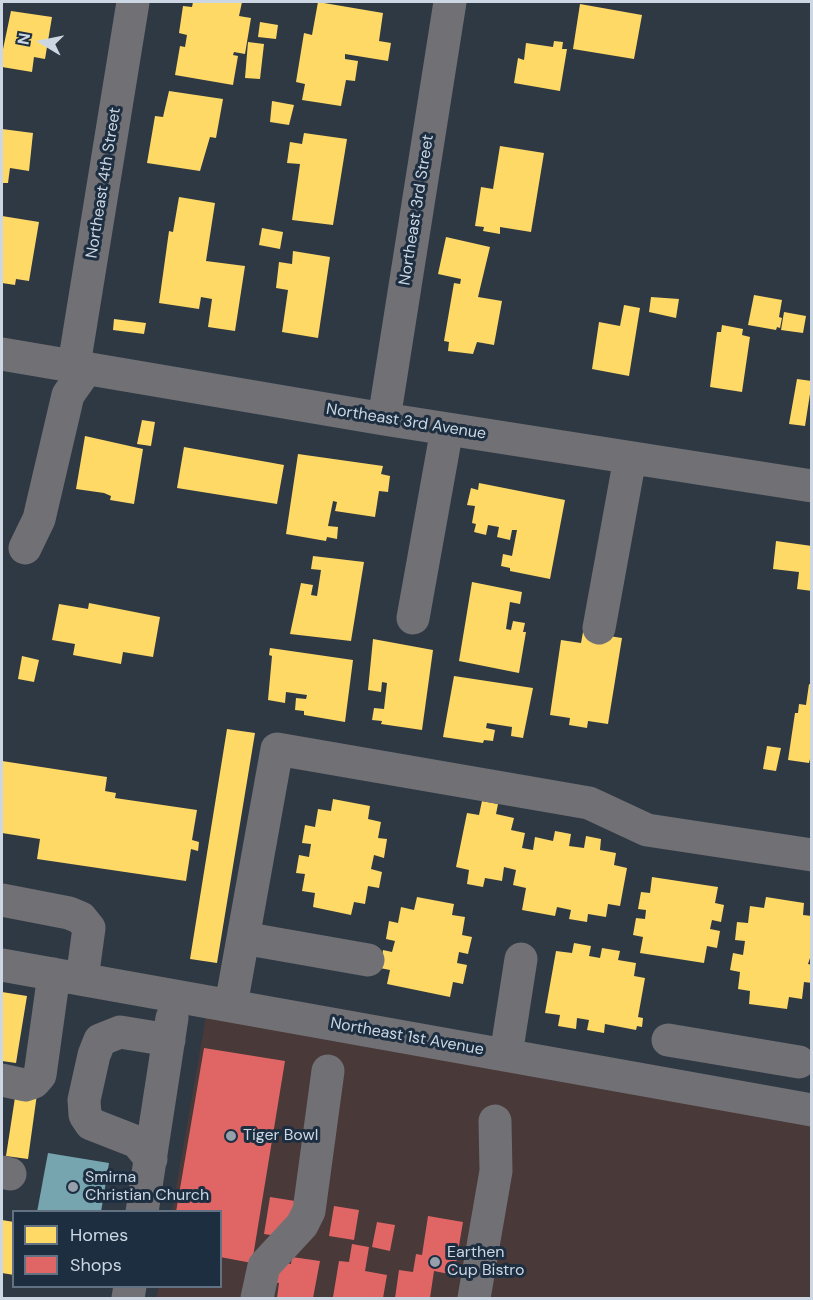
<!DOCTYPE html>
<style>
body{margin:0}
#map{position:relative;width:813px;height:1300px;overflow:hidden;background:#2f3944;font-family:"DM Sans",sans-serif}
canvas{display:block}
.frame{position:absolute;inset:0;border:3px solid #ccd7e3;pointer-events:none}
.legend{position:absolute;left:12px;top:1210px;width:210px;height:78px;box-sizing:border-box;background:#1d2e41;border:2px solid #637282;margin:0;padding:8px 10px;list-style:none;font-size:18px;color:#ccd7e3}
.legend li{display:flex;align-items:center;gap:12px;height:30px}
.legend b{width:30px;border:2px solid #637282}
.north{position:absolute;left:12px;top:12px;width:60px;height:60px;-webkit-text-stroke:4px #1d2e41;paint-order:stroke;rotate:280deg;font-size:16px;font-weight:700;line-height:24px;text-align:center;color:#ccd7e3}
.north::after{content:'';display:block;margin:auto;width:21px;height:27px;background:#ccd7e3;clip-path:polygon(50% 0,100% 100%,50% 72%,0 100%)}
</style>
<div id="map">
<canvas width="813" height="1300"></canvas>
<div class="frame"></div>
<ul class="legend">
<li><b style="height:16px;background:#ffd966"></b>Homes</li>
<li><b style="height:16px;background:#e06666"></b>Shops</li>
</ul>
<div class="north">N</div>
</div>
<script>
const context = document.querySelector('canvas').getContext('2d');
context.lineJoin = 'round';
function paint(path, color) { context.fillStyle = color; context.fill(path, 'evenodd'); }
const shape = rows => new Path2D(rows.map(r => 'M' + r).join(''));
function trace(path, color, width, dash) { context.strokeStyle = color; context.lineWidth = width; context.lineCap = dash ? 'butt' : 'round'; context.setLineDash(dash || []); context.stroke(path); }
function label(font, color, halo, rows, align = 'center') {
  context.font = font + ' "DM Sans",sans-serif'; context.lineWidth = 6; context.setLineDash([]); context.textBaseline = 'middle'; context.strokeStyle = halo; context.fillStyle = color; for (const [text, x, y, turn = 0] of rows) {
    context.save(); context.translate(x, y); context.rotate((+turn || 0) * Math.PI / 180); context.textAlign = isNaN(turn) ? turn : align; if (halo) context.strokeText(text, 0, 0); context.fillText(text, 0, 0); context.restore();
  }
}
paint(shape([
 [207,1011,811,1116,811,1298,156,1298,159,1287,220,1286,220,1212,172,1211]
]), '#493939');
paint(shape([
 [193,2,242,2,239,16,251,18,245,54,234,52,233,55,238,56,233,85,175,75,180,46,185,47,187,35,179,33,183,6,192,7],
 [318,2,383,13,379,41,391,43,388,61,345,54,345,59,358,61,355,81,346,80,341,106,302,100,305,84,296,82,304,33,312,35],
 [580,4,642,15,634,59,573,49],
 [11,11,52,17,45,59,34,57,32,72,2,67,2,54],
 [260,22,278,25,276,39,258,37],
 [554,41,563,42,562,49,567,49,560,91,514,83,518,58,524,60,526,43,553,47],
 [248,42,264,44,260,79,245,78],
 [169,91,223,99,216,138,210,137,200,171,147,163,155,116,163,117],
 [272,101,294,105,289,125,270,122],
 [2,129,33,133,29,171,10,168,8,183,2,183],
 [304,133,347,139,333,225,292,220,300,164,287,163,290,142,302,144],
 [500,146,544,153,531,232,500,227,500,234,483,231,484,227,475,226,481,187,493,189],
 [179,197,215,203,206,261,245,266,235,331,208,327,212,299,201,297,199,309,159,303,169,231,173,232],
 [2,216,39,222,29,281,16,279,15,285,2,283],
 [262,228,283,232,280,249,259,245],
 [446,237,490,247,478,297,502,301,494,345,477,342,473,354,448,351,449,342,444,341,454,283,460,284,461,279,438,274],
 [293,251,330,257,318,338,282,332,288,290,276,288,279,262,292,264],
 [754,295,782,300,779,317,782,318,780,328,777,327,776,330,748,325],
 [651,297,679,299,676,318,649,312],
 [624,305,640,308,629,376,592,369,599,322,620,326],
 [784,312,806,316,803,333,781,330],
 [114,319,146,323,144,334,113,330],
 [722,325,743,329,742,335,750,337,742,392,710,387,717,332,721,332],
 [797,379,812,381,805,426,789,424],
 [142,420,155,422,151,446,137,444],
 [85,436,143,449,134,504,110,500,111,496,104,493,76,489],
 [184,447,284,465,277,504,177,488],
 [298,454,383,466,381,474,390,476,388,492,379,491,375,517,335,511,337,502,333,501,328,526,338,527,337,539,327,537,326,541,286,534],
 [479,483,565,500,550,579,510,571,510,568,501,566,503,554,512,556,517,530,512,530,510,540,497,537,499,527,488,525,486,535,474,532,476,524,472,523,475,506,467,505,471,488,478,490],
 [776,541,812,546,812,591,797,589,799,572,773,569],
 [313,556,364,562,351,641,290,634,301,583,313,585,311,595,317,596,321,570,311,569],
 [472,582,522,592,520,604,510,602,506,629,511,630,513,621,525,623,523,632,526,632,519,673,459,661],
 [89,603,160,617,153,657,123,652,121,664,73,655,75,644,52,640,59,604,88,609],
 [583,632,622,638,608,724,588,721,587,728,569,725,570,718,550,715,561,640,581,643],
 [373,639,433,650,422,730,381,724,382,721,372,720,374,708,384,709,387,683,382,682,381,692,368,690],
 [270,648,353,660,345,722,304,715,304,711,295,710,296,698,306,699,307,695,286,692,285,703,268,700,272,656,269,655],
 [22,656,39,660,34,682,18,679],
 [454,676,533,688,523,738,511,736,512,727,487,723,486,728,495,730,493,741,484,740,483,743,443,737],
 [809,684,812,685,812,751,809,763,788,760,795,713,798,713,799,704,806,705],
 [227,729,255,733,217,963,190,959],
 [767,746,781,748,776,771,763,769],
 [2,761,107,777,105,791,116,793,115,798,197,810,192,840,199,842,198,851,191,849,186,881,37,859,40,839,2,833],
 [333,799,370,806,368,819,381,822,378,838,387,839,384,858,374,855,371,869,382,872,379,888,368,886,365,904,354,902,351,915,313,907,315,893,302,891,305,874,296,873,299,855,309,857,311,844,302,843,305,825,315,827,318,809,331,811],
 [482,801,498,804,496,814,514,818,511,830,525,833,522,848,533,850,535,837,553,841,555,831,571,834,569,846,584,848,586,836,601,839,600,850,616,853,614,865,627,868,620,906,608,904,606,917,588,914,587,922,569,919,571,910,557,907,555,916,522,910,526,888,513,885,516,870,504,867,502,881,485,878,483,887,467,884,469,870,456,867,467,813,479,815],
 [652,877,718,887,715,903,724,905,721,922,712,920,710,929,720,931,717,948,707,946,704,963,640,953,643,937,633,935,636,918,645,919,646,910,638,909,641,892,650,893],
 [417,897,454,904,452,915,465,917,462,935,472,937,468,954,459,952,457,963,467,965,463,984,453,982,450,997,387,984,390,970,380,968,383,950,392,952,395,941,386,939,389,921,398,923,401,907,414,910],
 [766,897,804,903,803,915,812,916,812,952,808,964,812,965,812,983,804,982,802,999,789,997,787,1009,749,1004,750,991,738,989,740,972,730,970,733,953,743,955,745,941,735,940,737,922,748,923,750,906,764,908],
 [574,943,591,946,589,956,600,958,602,948,620,951,618,960,636,963,634,976,645,978,638,1017,643,1018,642,1027,637,1026,636,1030,605,1024,604,1033,587,1030,589,1020,577,1018,576,1029,558,1026,560,1015,545,1013,556,951,572,953],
 [2,992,27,996,16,1063,2,1061],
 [16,1091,37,1094,28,1159,6,1156],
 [2,1220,14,1222,14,1275,2,1273]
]), '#ffd966');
paint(shape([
 [204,1048,285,1061,252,1263,220,1257,220,1212,176,1212],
 [270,1197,295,1201,291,1227,277,1236,264,1234],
 [334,1206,359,1210,354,1240,329,1236],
 [428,1216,463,1222,454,1275,434,1271,430,1298,395,1298,399,1270,413,1272,416,1254,422,1255],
 [377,1222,395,1225,390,1251,372,1247],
 [352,1244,369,1247,365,1271,387,1275,383,1298,333,1297,339,1261,349,1262],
 [292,1257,320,1261,313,1298,277,1298,279,1283,266,1281,269,1260,291,1264]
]), '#e06666');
paint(shape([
 [48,1153,109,1163,101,1212,37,1212]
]), '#76a5af');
trace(shape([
 [2,354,384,419,812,486],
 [74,365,133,2],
 [384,419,450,2],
 [25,548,39,519,68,395,87,368],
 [413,618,447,429],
 [599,628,630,458],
 [2,900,69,913,81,918,89,928,82,979],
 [243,938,368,960],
 [2,965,812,1110],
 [231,1005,277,749,589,803,647,830,812,855],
 [668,1040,799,1062],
 [506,1055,521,959],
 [2,1080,25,1085,34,1082,40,1075,54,974],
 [151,1159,137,1142,91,1124,85,1115,84,1100,94,1055,100,1040,120,1032,169,1040],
 [2,1172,10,1174],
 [142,1212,172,1018],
 [128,1298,130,1286],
 [257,1298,264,1266,302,1225,309,1211,328,1071],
 [474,1298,496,1171,495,1121]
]), '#717074', 33);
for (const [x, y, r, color] of [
 [231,1136,6,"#95a0ab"],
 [73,1187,6,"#95a0ab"],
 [435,1262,6,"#95a0ab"]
]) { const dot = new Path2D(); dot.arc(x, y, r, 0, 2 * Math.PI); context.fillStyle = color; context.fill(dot); trace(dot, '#1d2e41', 2); }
label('16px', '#ccd7e3', '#1d2e41', [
 ["Northeast 4th Street",104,183,-81],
 ["Northeast 3rd Street",417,210,-81],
 ["Northeast 3rd Avenue",406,422,9],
 ["Northeast 1st Avenue",407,1037,10]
]);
label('16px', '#ccd7e3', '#1d2e41', [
 ["Tiger Bowl",243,1136],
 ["Smirna",85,1178],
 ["Christian Church",85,1196],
 ["Earthen",447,1253],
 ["Cup Bistro",447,1271]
], 'left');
</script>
